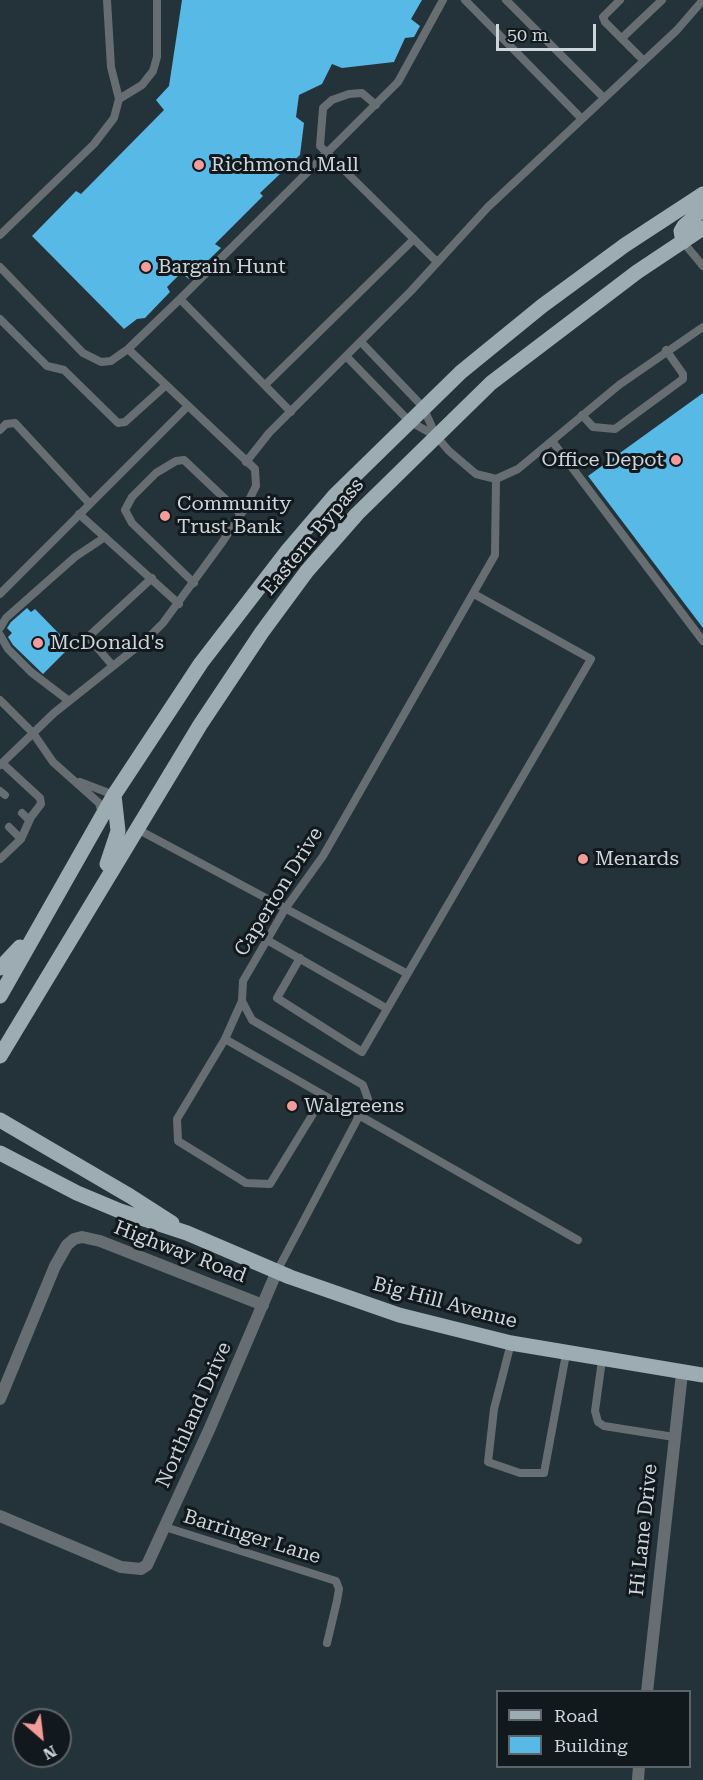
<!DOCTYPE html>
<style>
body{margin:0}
#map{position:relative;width:703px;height:1780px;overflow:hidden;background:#243239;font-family:"Roboto Serif",serif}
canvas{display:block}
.legend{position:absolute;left:496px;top:1690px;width:195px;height:78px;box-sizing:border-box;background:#12191c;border:2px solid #5c6468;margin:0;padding:8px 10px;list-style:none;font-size:18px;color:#ccd5da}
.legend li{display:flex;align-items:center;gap:12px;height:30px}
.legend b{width:30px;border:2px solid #5c6468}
.north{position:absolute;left:12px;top:1708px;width:60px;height:60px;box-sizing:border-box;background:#12191c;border:2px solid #5c6468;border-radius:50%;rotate:152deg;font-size:16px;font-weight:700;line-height:24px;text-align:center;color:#ccd5da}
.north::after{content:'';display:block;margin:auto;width:21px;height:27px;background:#f59b9a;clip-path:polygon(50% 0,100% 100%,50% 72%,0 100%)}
.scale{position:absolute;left:496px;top:24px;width:100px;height:27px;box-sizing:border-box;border:3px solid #ccd5da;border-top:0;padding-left:8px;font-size:18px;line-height:21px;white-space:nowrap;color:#ccd5da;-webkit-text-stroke:4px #12191c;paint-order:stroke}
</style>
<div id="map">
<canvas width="703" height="1780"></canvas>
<ul class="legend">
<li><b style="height:8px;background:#9dacb3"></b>Road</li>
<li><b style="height:16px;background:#57b9e6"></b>Building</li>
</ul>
<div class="north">N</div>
<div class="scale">50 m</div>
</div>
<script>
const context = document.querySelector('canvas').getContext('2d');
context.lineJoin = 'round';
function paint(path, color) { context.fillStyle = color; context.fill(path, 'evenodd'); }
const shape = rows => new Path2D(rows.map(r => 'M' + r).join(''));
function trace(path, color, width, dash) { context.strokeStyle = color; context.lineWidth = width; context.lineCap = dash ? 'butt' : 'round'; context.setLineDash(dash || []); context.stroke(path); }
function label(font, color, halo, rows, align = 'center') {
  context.font = font + ' "Roboto Serif",serif'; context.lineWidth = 6; context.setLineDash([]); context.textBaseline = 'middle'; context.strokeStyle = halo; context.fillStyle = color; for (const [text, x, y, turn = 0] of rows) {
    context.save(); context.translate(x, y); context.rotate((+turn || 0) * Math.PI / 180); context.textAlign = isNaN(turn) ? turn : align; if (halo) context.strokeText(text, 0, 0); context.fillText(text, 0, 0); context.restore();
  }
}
paint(shape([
 [182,0,422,0,411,19,420,26,414,37,405,38,394,62,342,68,332,64,322,84,299,95,296,117,304,123,300,155,260,193,263,196,215,244,221,248,189,279,181,273,167,287,170,292,145,318,137,319,124,329,32,236,76,191,81,194,164,110,156,100,169,86],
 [703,393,703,628,588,476],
 [27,608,31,612,35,609,71,646,43,674,13,645,8,637,12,633,7,628,11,622]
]), '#57b9e6');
trace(shape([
 [465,0,581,118],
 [506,0,604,98],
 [620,0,603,17,605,22,644,61],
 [622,38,662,0],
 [119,99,142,85,153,71,157,57,157,0],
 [376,105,362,93,349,94,332,100,323,108,320,146,437,262],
 [0,235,94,144,114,118,119,99,111,67,107,0],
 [683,242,703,266],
 [0,267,83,353,101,362,111,361,128,349,180,299,398,82,443,0],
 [180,299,291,412],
 [0,319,47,366,64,370,118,423,125,422,165,386],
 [361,342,423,407,436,436,449,451,476,474,496,479,518,469,619,385,703,327],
 [346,356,409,421,436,436],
 [265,385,414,239],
 [582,415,593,427,615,429,683,379,683,374,666,350],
 [0,430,6,424,15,423,90,504],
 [552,441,703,641],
 [246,462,269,433,411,291,488,207,677,30,703,0],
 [79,514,179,604],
 [194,583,132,523,125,510,132,497,156,473,176,461,184,460,241,514],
 [0,594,187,407],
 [0,628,6,618,75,557,105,537],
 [0,635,8,649,31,672,69,701],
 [113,666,88,637,152,578],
 [0,700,33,733,53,762,99,803,102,813],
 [0,765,54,713,147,639,163,623,221,544,245,508,256,486,255,469,128,349],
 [80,782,114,795],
 [0,791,5,795],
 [22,813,29,820],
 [9,827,21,839],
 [137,829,406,973],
 [0,859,21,839,31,817,41,804,40,798,2,763],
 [267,940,386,1008],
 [300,958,277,998,362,1052,591,659,474,594],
 [242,1001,225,1039,578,1240],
 [225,1039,177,1119,178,1141,246,1183,270,1184,324,1096],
 [277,1271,368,1099,363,1085,252,1020,242,1001,243,981,285,909,323,856,495,555,496,479],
 [511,1343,494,1409,488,1462,520,1473,544,1473,566,1354],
 [602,1360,595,1411,598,1422,604,1426,674,1437],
 [165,1527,336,1581,339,1589,337,1601,327,1643]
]), '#676e72', 8);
trace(shape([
 [0,1399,55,1266,67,1245,74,1239,82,1237,100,1241,263,1305],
 [0,1516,121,1567,141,1569,147,1565,209,1430,277,1271],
 [647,1692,682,1373],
 [638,1780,639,1766]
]), '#676e72', 12);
trace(shape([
 [683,242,681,231,684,226,703,209],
 [107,864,118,831,114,795],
 [0,968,20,947],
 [0,996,114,795,201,663,288,550,335,495,461,372,542,306,625,245,703,194],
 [0,1056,200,725,262,632,307,571,357,514,491,383,637,272,703,228],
 [0,1120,130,1196,172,1223],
 [0,1153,77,1193,120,1211,187,1233,290,1277,399,1315,511,1343,703,1375]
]), '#9dacb3', 15);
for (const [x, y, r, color] of [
 [199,165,6,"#f59b9a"],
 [146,267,6,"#f59b9a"],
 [676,460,6,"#f59b9a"],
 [165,516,6,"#f59b9a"],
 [38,643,6,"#f59b9a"],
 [583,859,6,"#f59b9a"],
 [292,1106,6,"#f59b9a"]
]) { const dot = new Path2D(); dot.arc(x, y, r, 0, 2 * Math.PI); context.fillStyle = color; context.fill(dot); trace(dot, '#12191c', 2); }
label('20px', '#ccd5da', '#12191c', [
 ["Richmond Mall",211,165],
 ["Bargain Hunt",158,267],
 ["Office Depot",664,460,"right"],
 ["Community",177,504],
 ["Trust Bank",177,527],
 ["McDonald's",50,643],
 ["Menards",595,859],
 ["Walgreens",304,1106]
], 'left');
label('20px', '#ccd5da', '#12191c', [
 ["Eastern Bypass",313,537,-50],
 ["Caperton Drive",279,892,-58],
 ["Highway Road",180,1252,21],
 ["Big Hill Avenue",445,1303,15],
 ["Northland Drive",194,1415,-66],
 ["Hi Lane Drive",644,1530,-84],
 ["Barringer Lane",252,1537,17]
]);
</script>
